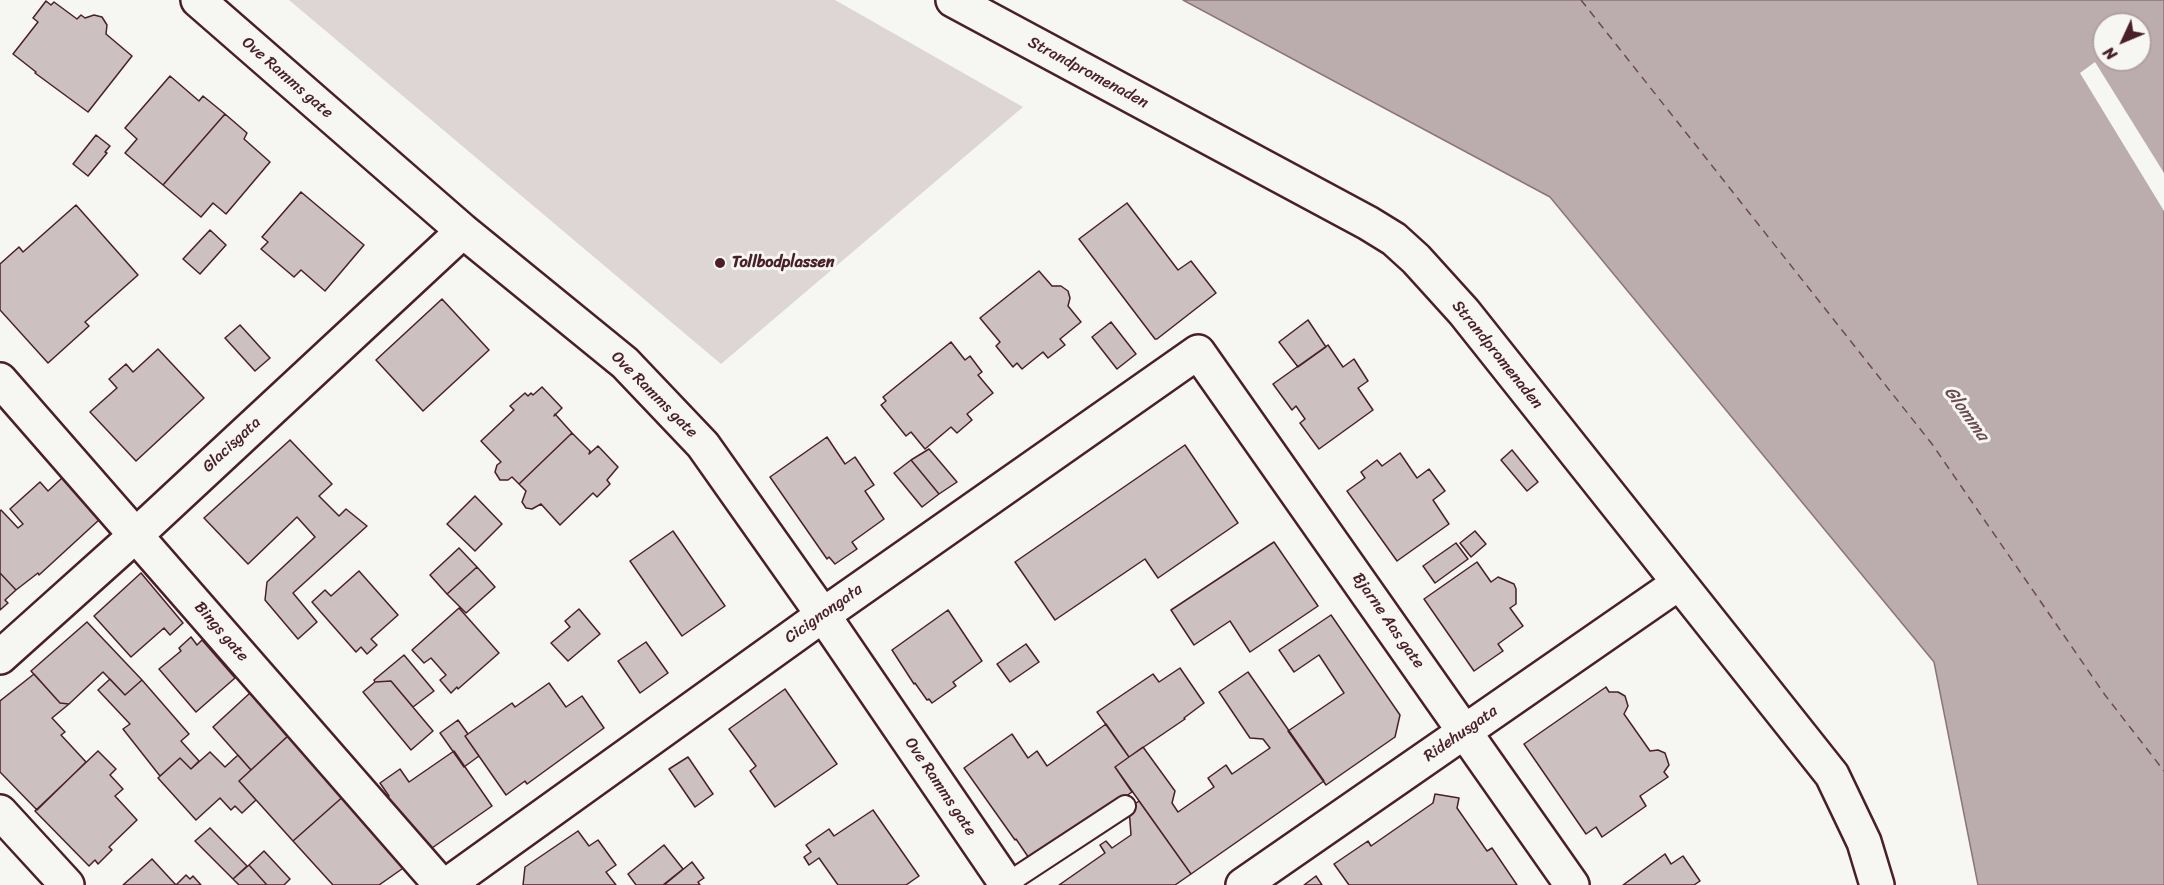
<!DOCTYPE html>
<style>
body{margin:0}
#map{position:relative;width:2164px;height:885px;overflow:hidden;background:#f6f6f2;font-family:Sriracha,sans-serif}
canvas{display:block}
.north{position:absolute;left:2092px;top:12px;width:60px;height:60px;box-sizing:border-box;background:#f6f6f2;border:2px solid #b1a0a2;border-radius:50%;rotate:226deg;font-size:16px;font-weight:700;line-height:24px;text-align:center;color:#4a1f2b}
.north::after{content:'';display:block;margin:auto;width:21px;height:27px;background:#4a1f2b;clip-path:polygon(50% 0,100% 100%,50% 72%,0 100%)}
</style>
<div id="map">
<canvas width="2164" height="885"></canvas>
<div class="north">N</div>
</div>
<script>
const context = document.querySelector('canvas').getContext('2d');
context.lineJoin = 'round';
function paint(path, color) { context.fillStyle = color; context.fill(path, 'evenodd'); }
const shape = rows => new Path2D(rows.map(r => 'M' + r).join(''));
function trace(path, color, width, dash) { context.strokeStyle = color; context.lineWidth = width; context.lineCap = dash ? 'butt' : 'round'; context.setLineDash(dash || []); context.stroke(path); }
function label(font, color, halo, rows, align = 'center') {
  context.font = font + ' Sriracha,sans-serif'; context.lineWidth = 6; context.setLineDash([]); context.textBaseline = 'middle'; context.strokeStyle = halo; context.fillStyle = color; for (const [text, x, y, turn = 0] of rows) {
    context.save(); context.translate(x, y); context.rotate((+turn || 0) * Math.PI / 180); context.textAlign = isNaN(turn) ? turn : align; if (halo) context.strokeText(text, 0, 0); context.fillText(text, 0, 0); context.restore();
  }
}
paint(shape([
 [289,0,835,0,1023,107,721,364]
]), '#ddd6d5');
const water = shape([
 [1183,0,2164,0,2164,885,1978,885,1934,662,1550,197,1183,0],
 [2104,24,2140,24,2140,60,2104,60,2104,24]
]);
paint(water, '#bbadae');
trace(water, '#8e747a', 1.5);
paint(shape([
 [2095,62,2164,173,2164,211,2080,73]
]), '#f6f6f2');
trace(shape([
 [1581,0,1932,444,2105,695,2164,771]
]), '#6c4a52', 1.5, [8, 6]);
const building = shape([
 [46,1,51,5,54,2,77,19,81,15,85,18,94,15,102,17,107,25,106,34,132,56,88,112,35,73,36,72,13,54,38,22,33,18,46,1],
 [170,76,199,101,203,96,225,114,163,185,125,153,137,139,125,128,170,76],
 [225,114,247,133,244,139,270,162,226,214,213,203,201,217,163,185,225,114],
 [96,135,110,146,105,152,107,153,88,176,73,164,96,135],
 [301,192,364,245,325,291,301,270,294,277,261,249,268,242,262,237,301,192],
 [1127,203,1178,270,1191,261,1216,293,1157,339,1155,339,1079,239,1127,203],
 [76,205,138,275,85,322,89,326,48,363,0,310,0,264,19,247,23,252,76,205],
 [210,230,226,245,200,274,183,259,210,230],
 [1039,271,1052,286,1061,286,1068,291,1070,298,1068,306,1081,322,1060,339,1065,345,1048,358,1043,352,1022,369,1017,363,1013,367,996,346,1000,342,980,318,1039,271],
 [442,299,489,350,423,411,376,360,442,299],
 [1308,320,1326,347,1298,367,1279,342,1308,320],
 [1111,322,1136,354,1117,369,1092,337,1111,322],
 [240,325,270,358,255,371,225,338,240,325],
 [951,342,965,360,970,356,982,372,978,375,993,393,967,414,972,420,957,433,951,427,925,449,911,432,906,436,881,405,886,401,883,397,951,342],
 [1328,345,1343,367,1354,359,1368,381,1358,388,1373,410,1319,449,1300,423,1305,419,1296,406,1292,410,1273,384,1328,345],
 [158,349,204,398,136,461,90,412,117,388,109,379,126,364,133,372,158,349],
 [542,387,562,408,554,416,555,414,572,433,519,484,512,477,508,480,500,480,495,472,497,465,501,462,481,441,514,410,510,406,525,393,528,396,531,393,533,395,542,387],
 [572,433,590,451,589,454,598,446,618,467,607,480,610,484,597,497,593,493,560,525,541,504,532,509,526,508,522,502,526,491,519,484,572,433],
 [827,437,845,464,855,457,874,485,865,491,884,519,852,542,857,549,835,564,829,557,827,559,770,477,827,437],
 [290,440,332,484,319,496,339,516,346,509,367,526,293,593,317,622,298,639,265,600,267,582,315,537,297,517,248,564,204,518,290,440],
 [1185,445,1238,523,1158,578,1145,559,1055,620,1015,562,1185,445],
 [929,449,957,482,939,494,911,460,929,449],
 [1512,450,1538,482,1527,491,1501,460,1512,450],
 [1400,453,1417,478,1429,469,1445,491,1433,500,1449,524,1397,561,1347,491,1365,478,1361,472,1377,460,1382,466,1400,453],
 [911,460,939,494,922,507,894,473,911,460],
 [62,478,100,519,39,575,38,573,16,590,0,573,0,511,1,510,18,528,23,524,10,509,40,482,48,491,62,478],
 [475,496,502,524,475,551,447,524,475,496],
 [673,531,725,606,682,636,630,561,673,531],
 [1475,531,1486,544,1471,557,1460,543,1475,531],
 [1274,542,1318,606,1250,652,1230,621,1194,645,1171,610,1274,542],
 [1456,543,1468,559,1435,583,1423,566,1456,543],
 [459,548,477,567,447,594,430,575,459,548],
 [1477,562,1491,582,1498,577,1514,584,1516,589,1516,604,1510,608,1523,626,1498,644,1503,651,1474,671,1424,599,1477,562],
 [477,567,495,587,466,613,447,594,477,567],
 [359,571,398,615,371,639,377,645,367,654,361,647,356,652,312,602,325,590,331,596,359,571],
 [0,573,16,590,5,600,8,603,0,610,0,573],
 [141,573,183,623,170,635,164,628,131,657,94,616,141,573],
 [459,608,499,653,458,689,457,687,451,693,440,680,446,675,431,658,424,663,412,650,459,608],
 [579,609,600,634,568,661,551,643,570,627,565,621,579,609],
 [948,610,982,661,953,682,956,686,932,703,929,699,927,700,915,683,914,684,892,650,948,610],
 [1331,615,1400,715,1395,737,1326,785,1288,731,1344,693,1319,655,1294,672,1279,650,1331,615],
 [87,622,142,680,125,695,103,672,69,704,60,703,31,671,87,622],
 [191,637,197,645,202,640,235,678,196,712,159,669,181,651,179,648,191,637],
 [646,642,668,673,640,693,618,661,646,642],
 [1026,644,1039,662,1010,682,997,664,1026,644],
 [404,655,434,691,413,707,391,681,375,682,374,680,404,655],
 [1180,668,1204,703,1184,718,1185,719,1129,757,1097,712,1153,674,1159,682,1180,668],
 [1248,672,1324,781,1191,874,1115,767,1143,747,1175,791,1172,803,1178,812,1214,787,1208,778,1226,765,1232,774,1270,748,1263,739,1250,738,1219,692,1248,672],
 [34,674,60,703,69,704,52,718,65,732,61,735,86,762,37,810,0,772,0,701,34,674],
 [110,679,125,695,142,680,189,734,181,741,199,761,191,769,180,758,160,776,123,729,130,724,98,690,110,679],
 [391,681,433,731,411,750,363,692,375,682,391,681],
 [549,683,566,707,582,696,604,728,527,784,525,781,506,795,465,736,512,703,515,707,549,683],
 [1606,687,1609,692,1618,692,1625,696,1628,706,1624,714,1650,751,1658,750,1665,753,1669,765,1664,772,1668,777,1640,796,1646,806,1602,837,1596,827,1586,834,1524,744,1606,687],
 [785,689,837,764,775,807,750,771,756,766,729,729,785,689],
 [250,693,289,735,251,770,213,727,250,693],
 [458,720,468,734,465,736,479,756,464,767,440,733,458,720],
 [1106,724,1129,757,1115,767,1132,792,1031,861,1016,839,1015,840,964,768,1012,734,1028,758,1037,751,1047,766,1106,724],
 [290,734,346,794,293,841,239,781,290,734],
 [98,751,116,769,110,775,123,789,115,796,137,820,109,847,112,850,98,864,95,860,89,866,35,811,98,751],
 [454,751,492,806,432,848,385,798,389,796,380,783,400,769,409,782,454,751],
 [210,752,225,767,238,755,251,770,239,781,256,800,242,813,235,806,231,810,220,798,196,820,158,778,180,758,191,769,210,752],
 [688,757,713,794,695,807,669,769,688,757],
 [346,794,409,864,379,885,333,885,293,841,346,794],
 [1435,794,1459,798,1457,808,1487,851,1492,848,1517,885,1349,885,1334,864,1368,841,1371,846,1433,803,1435,794],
 [1139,801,1191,874,1175,885,1059,885,1105,853,1100,845,1106,841,1112,848,1131,835,1129,808,1139,801],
 [873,810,919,876,906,885,838,885,819,858,809,865,804,857,811,852,806,845,829,829,834,836,873,810],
 [210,828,247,866,233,879,195,841,210,828],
 [578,831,589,846,598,840,616,865,606,872,616,885,523,885,525,867,578,831],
 [664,845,683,869,663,885,636,885,628,874,664,845],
 [264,851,290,879,284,885,267,885,249,865,264,851],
 [1665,854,1671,864,1683,856,1700,881,1694,885,1623,885,1665,854],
 [152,859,176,885,186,875,190,879,193,876,201,885,123,885,152,859],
 [692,862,704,878,698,882,700,885,664,885,692,862],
 [249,865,267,885,239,885,233,879,249,865],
 [1316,876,1322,885,1304,885,1316,876]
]);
paint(building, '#ccc1c0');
trace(building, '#4a1f2b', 1.5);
const lane = shape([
 [1006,884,1125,806]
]);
const street = shape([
 [198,0,463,231,625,363,703,445,823,615,1007,885],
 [953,0,1368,223,1394,239,1416,259,1464,312,1832,775,1864,842,1877,885],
 [0,380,441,885],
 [0,657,136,535,463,231],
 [0,812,67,885],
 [447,885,823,615,1198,352,1572,885],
 [1243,885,1679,583]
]);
trace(lane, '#4a1f2b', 24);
trace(street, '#4a1f2b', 38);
trace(lane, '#f6f6f2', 20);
trace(street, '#f6f6f2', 33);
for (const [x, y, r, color] of [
 [720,263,6,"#4a1f2b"]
]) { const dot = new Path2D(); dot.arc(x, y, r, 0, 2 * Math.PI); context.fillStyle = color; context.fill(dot); trace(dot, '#f6f6f2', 2); }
label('16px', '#4a1f2b', '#f6f6f2', [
 ["Strandpromenaden",1088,73,28],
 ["Ove Ramms gate",287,78,41],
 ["Strandpromenaden",1497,355,51],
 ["Ove Ramms gate",654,395,45],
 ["Glacisgata",232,445,-43],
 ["Cicignongata",824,614,-35],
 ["Bjarne Aas gate",1388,621,55],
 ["Bings gate",221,632,49],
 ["Ridehusgata",1461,734,-35],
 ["Ove Ramms gate",940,787,56]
]);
label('bold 16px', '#4a1f2b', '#f6f6f2', [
 ["Tollbodplassen",732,263]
], 'left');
label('italic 18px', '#6c4a52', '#f6f6f2', [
 ["Glomma",1966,414,54]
]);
</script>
